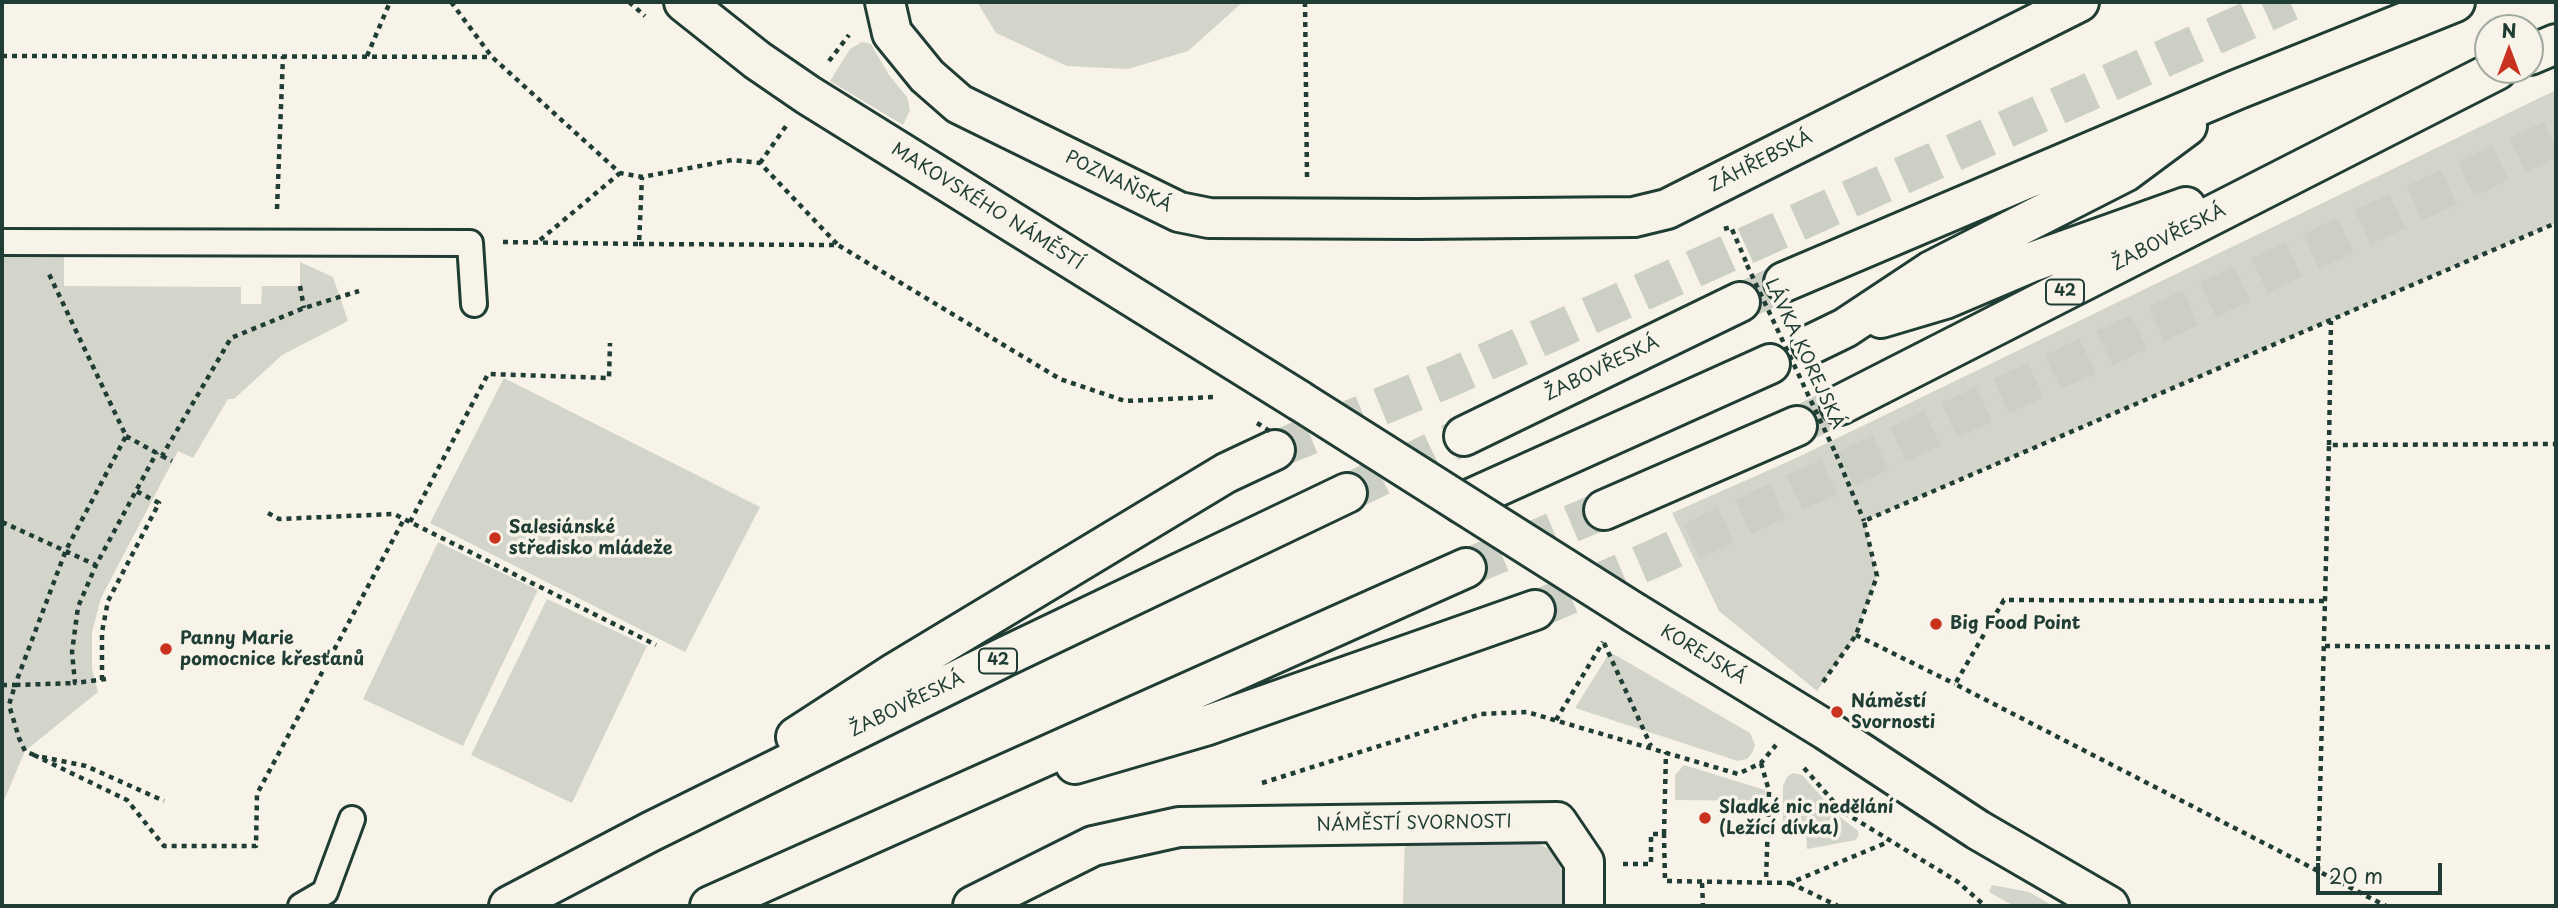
<!DOCTYPE html>
<meta charset="utf-8">
<style>
body{margin:0}
#map{position:relative;width:2558px;height:908px;overflow:hidden;background:#f7f3e8;font-family:"Playpen Sans",sans-serif}
canvas{display:block}
.frame{position:absolute;inset:0;border:4px solid #1f3d34;pointer-events:none}
.north{position:absolute;left:2474px;top:14px;width:70px;height:70px;box-sizing:border-box;background:#f7f3e8;border:2px solid #a1aaa0;border-radius:50%;rotate:0deg;font-size:19px;font-weight:700;line-height:28px;text-align:center;color:#1f3d34}
.north::after{content:'';display:block;margin:auto;width:24px;height:32px;background:#c8321e;clip-path:polygon(50% 0,100% 100%,50% 72%,0 100%)}
.scale{position:absolute;left:2316px;top:863px;width:126px;height:32px;box-sizing:border-box;border:4px solid #1f3d34;border-top:0;padding-left:9px;font-size:21px;line-height:24px;white-space:nowrap;color:#1f3d34;-webkit-text-stroke:5px #f7f3e8;paint-order:stroke}
</style>
<div id="map">
<canvas width="2558" height="908"></canvas>
<div class="frame"></div>
<div class="north">N</div>
<div class="scale">20 m</div>
</div>
<script>
const context = document.querySelector('canvas').getContext('2d');
context.lineJoin = 'round';
function paint(path, color) { context.fillStyle = color; context.fill(path, 'evenodd'); }
const shape = rows => new Path2D(rows.map(r => 'M' + r).join(''));
function trace(path, color, width, dash) { context.strokeStyle = color; context.lineWidth = width; context.lineCap = dash ? 'butt' : 'round'; context.setLineDash(dash || []); context.stroke(path); }
function label(font, color, halo, rows, align = 'center') {
  context.font = font + ' "Playpen Sans",sans-serif'; context.lineWidth = 7; context.setLineDash([]); context.textBaseline = 'middle'; context.strokeStyle = halo; context.fillStyle = color; for (const [text, x, y, turn = 0] of rows) {
    context.save(); context.translate(x, y); context.rotate((+turn || 0) * Math.PI / 180); context.textAlign = isNaN(turn) ? turn : align; if (halo) context.strokeText(text, 0, 0); context.fillText(text, 0, 0); context.restore();
  }
}
paint(shape([
 [977,2,1243,2,1188,51,1128,69,1067,66,996,33],
 [862,42,871,44,889,75,907,97,910,110,903,125,830,81,850,49],
 [2556,90,2556,223,1864,521,1877,576,1856,635,1817,691,1719,611,1672,513,1794,459],
 [2,251,64,251,64,286,241,287,241,304,261,304,262,286,300,286,300,262,333,277,348,321,282,355,234,399,228,399,193,458,178,451,101,598,92,632,92,669,98,692,25,751,2,805],
 [504,378,760,507,685,652,430,523],
 [438,542,538,590,463,746,363,699],
 [547,599,647,646,572,803,471,755],
 [1610,652,1750,733,1755,745,1752,753,1747,759,1738,761,1575,708],
 [1684,765,1765,790,1765,801,1675,800,1675,775],
 [1793,773,1802,775,1839,816,1857,830,1859,834,1856,840,1807,849,1806,830,1783,832,1783,786,1787,777],
 [1405,830,1508,831,1552,850,1575,897,1575,906,1403,906],
 [1992,885,2029,892,2053,906,2014,906,1989,892]
]), '#d3d5ca');
trace(shape([
 [1740,302,1784,282],
 [1797,426,1840,405],
 [1275,450,1450,378,2290,2],
 [1347,493,1464,436],
 [1466,568,1604,510],
 [1535,610,1653,559,2556,137]
]), '#cccfc4', 38, [38, 19]);
const service = shape([
 [2,242,470,243,474,304],
 [301,906,325,892,352,819]
]);
const minor = shape([
 [885,2,892,33,927,76,959,104,1179,212,1209,218,1417,219,1634,217,1667,209,2079,2],
 [973,906,1093,846,1179,827,1557,822,1584,862,1584,906]
]);
const tertiary = shape([
 [684,2,757,60,808,95,1300,401],
 [1635,613,1826,730,1978,830,2109,906]
]);
const trunk = shape([
 [2530,55,2556,44],
 [1784,282,2236,90,2455,2],
 [1881,318,1945,299,2032,262,2186,207],
 [1812,344,1845,328,1931,271,2125,172,2187,126],
 [1840,405,2497,70],
 [1464,436,1740,302],
 [1461,503,1770,364],
 [1604,510,1797,426],
 [796,737,896,672,1226,473,1275,450],
 [1075,764,1205,726,1535,610],
 [509,906,650,832,1004,657,1347,493],
 [710,906,1466,568]
]);
trace(service, '#1f3d34', 30);
trace(minor, '#1f3d34', 44);
trace(tertiary, '#1f3d34', 44);
trace(trunk, '#1f3d34', 44);
trace(shape([
 [451,2,492,57,620,173,642,177,732,160,760,163,838,245],
 [629,2,645,16],
 [1305,2,1307,177],
 [2,56,491,57],
 [367,56,390,2],
 [829,61,849,35],
 [760,163,786,126],
 [277,209,283,56],
 [1724,229,1731,227,1747,264],
 [540,240,620,173],
 [503,242,639,244,642,177],
 [639,244,838,245,1060,379,1125,401,1213,397],
 [300,286,304,308],
 [126,436,162,456,231,338,304,308,359,291],
 [2329,445,2331,321],
 [1836,454,1864,521],
 [162,456,172,461],
 [268,513,279,519,394,514,656,645],
 [2,522,96,565],
 [410,522,488,374,609,378,610,343],
 [2324,601,2004,600,1955,684,2386,906],
 [1856,635,1955,684],
 [1604,643,1651,746],
 [2325,646,2556,647],
 [106,679,75,683,72,652,78,607,96,565,157,452],
 [102,680,102,632,108,601,159,503,136,491],
 [1823,682,1856,635,1877,576,1864,521,2556,223],
 [2,685,15,685,66,550,126,436,49,274],
 [1556,720,1603,642],
 [34,755,127,800,164,846,256,846,257,794,404,519],
 [34,755,25,751,19,738,9,705,15,685,75,683],
 [42,757,86,766,164,801],
 [1761,763,1769,791,1766,880],
 [1804,768,1842,811,1958,882,1985,906],
 [1262,783,1481,714,1527,712,1738,774,1761,763,1776,745],
 [1664,834,1666,752],
 [1623,864,1651,864,1651,834,1664,834,1665,881,1790,883,1888,842],
 [2318,871,2329,445,2556,444],
 [1702,883,1703,906],
 [1790,883,1838,906]
]), '#1f3d34', 4.5, [5, 5]);
trace(service, '#f7f3e8', 24);
trace(minor, '#f7f3e8', 38);
trace(tertiary, '#f7f3e8', 38);
trace(trunk, '#f7f3e8', 38);
const tertiaryBridge = shape([
 [1300,401,1635,613]
]);
trace(tertiaryBridge, '#1f3d34', 44, []);
trace(shape([
 [1747,265,1836,454],
 [1257,423,1271,432]
]), '#1f3d34', 4.5, [5, 5]);
trace(tertiaryBridge, '#f7f3e8', 38);
for (const [x, y, r, color] of [
 [495,538,7,"#c8321e"],
 [1936,624,7,"#c8321e"],
 [166,649,7,"#c8321e"],
 [1837,712,7,"#c8321e"],
 [1705,818,7,"#c8321e"]
]) { const dot = new Path2D(); dot.arc(x, y, r, 0, 2 * Math.PI); context.fillStyle = color; context.fill(dot); trace(dot, '#f7f3e8', 2.5); }
for (const [x, y, w] of [
 [2065,292,38],
 [998,661,38]
]) { const box = new Path2D(); box.roundRect(x - w / 2, y - 12.5, w, 25, 5); context.fillStyle = '#f7f3e8'; context.fill(box); trace(box, '#1f3d34', 2); }
label('bold 16px', '#1f3d34', null, [
 ["42",2065,292],
 ["42",998,661]
]);
label('18px', '#1f3d34', '#f7f3e8', [
 ["ZÁHŘEBSKÁ",1761,162,-27],
 ["POZNAŇSKÁ",1118,182,26],
 ["MAKOVSKÉHO NÁMĚSTÍ",987,207,32],
 ["ŽABOVŘESKÁ",2169,238,-27],
 ["LÁVKA KOREJSKÁ",1804,354,65],
 ["ŽABOVŘESKÁ",1602,369,-26],
 ["KOREJSKÁ",1703,655,31],
 ["ŽABOVŘESKÁ",907,705,-26],
 ["NÁMĚSTÍ SVORNOSTI",1414,824,-1]
]);
label('bold 18px', '#1f3d34', '#f7f3e8', [
 ["Salesiánské",509,528],
 ["středisko mládeže",509,549],
 ["Big Food Point",1950,624],
 ["Panny Marie",180,639],
 ["pomocnice křesťanů",180,660],
 ["Náměstí",1851,702],
 ["Svornosti",1851,723],
 ["Sladké nic nedělání",1719,808],
 ["(Ležící dívka)",1719,829]
], 'left');
</script>
